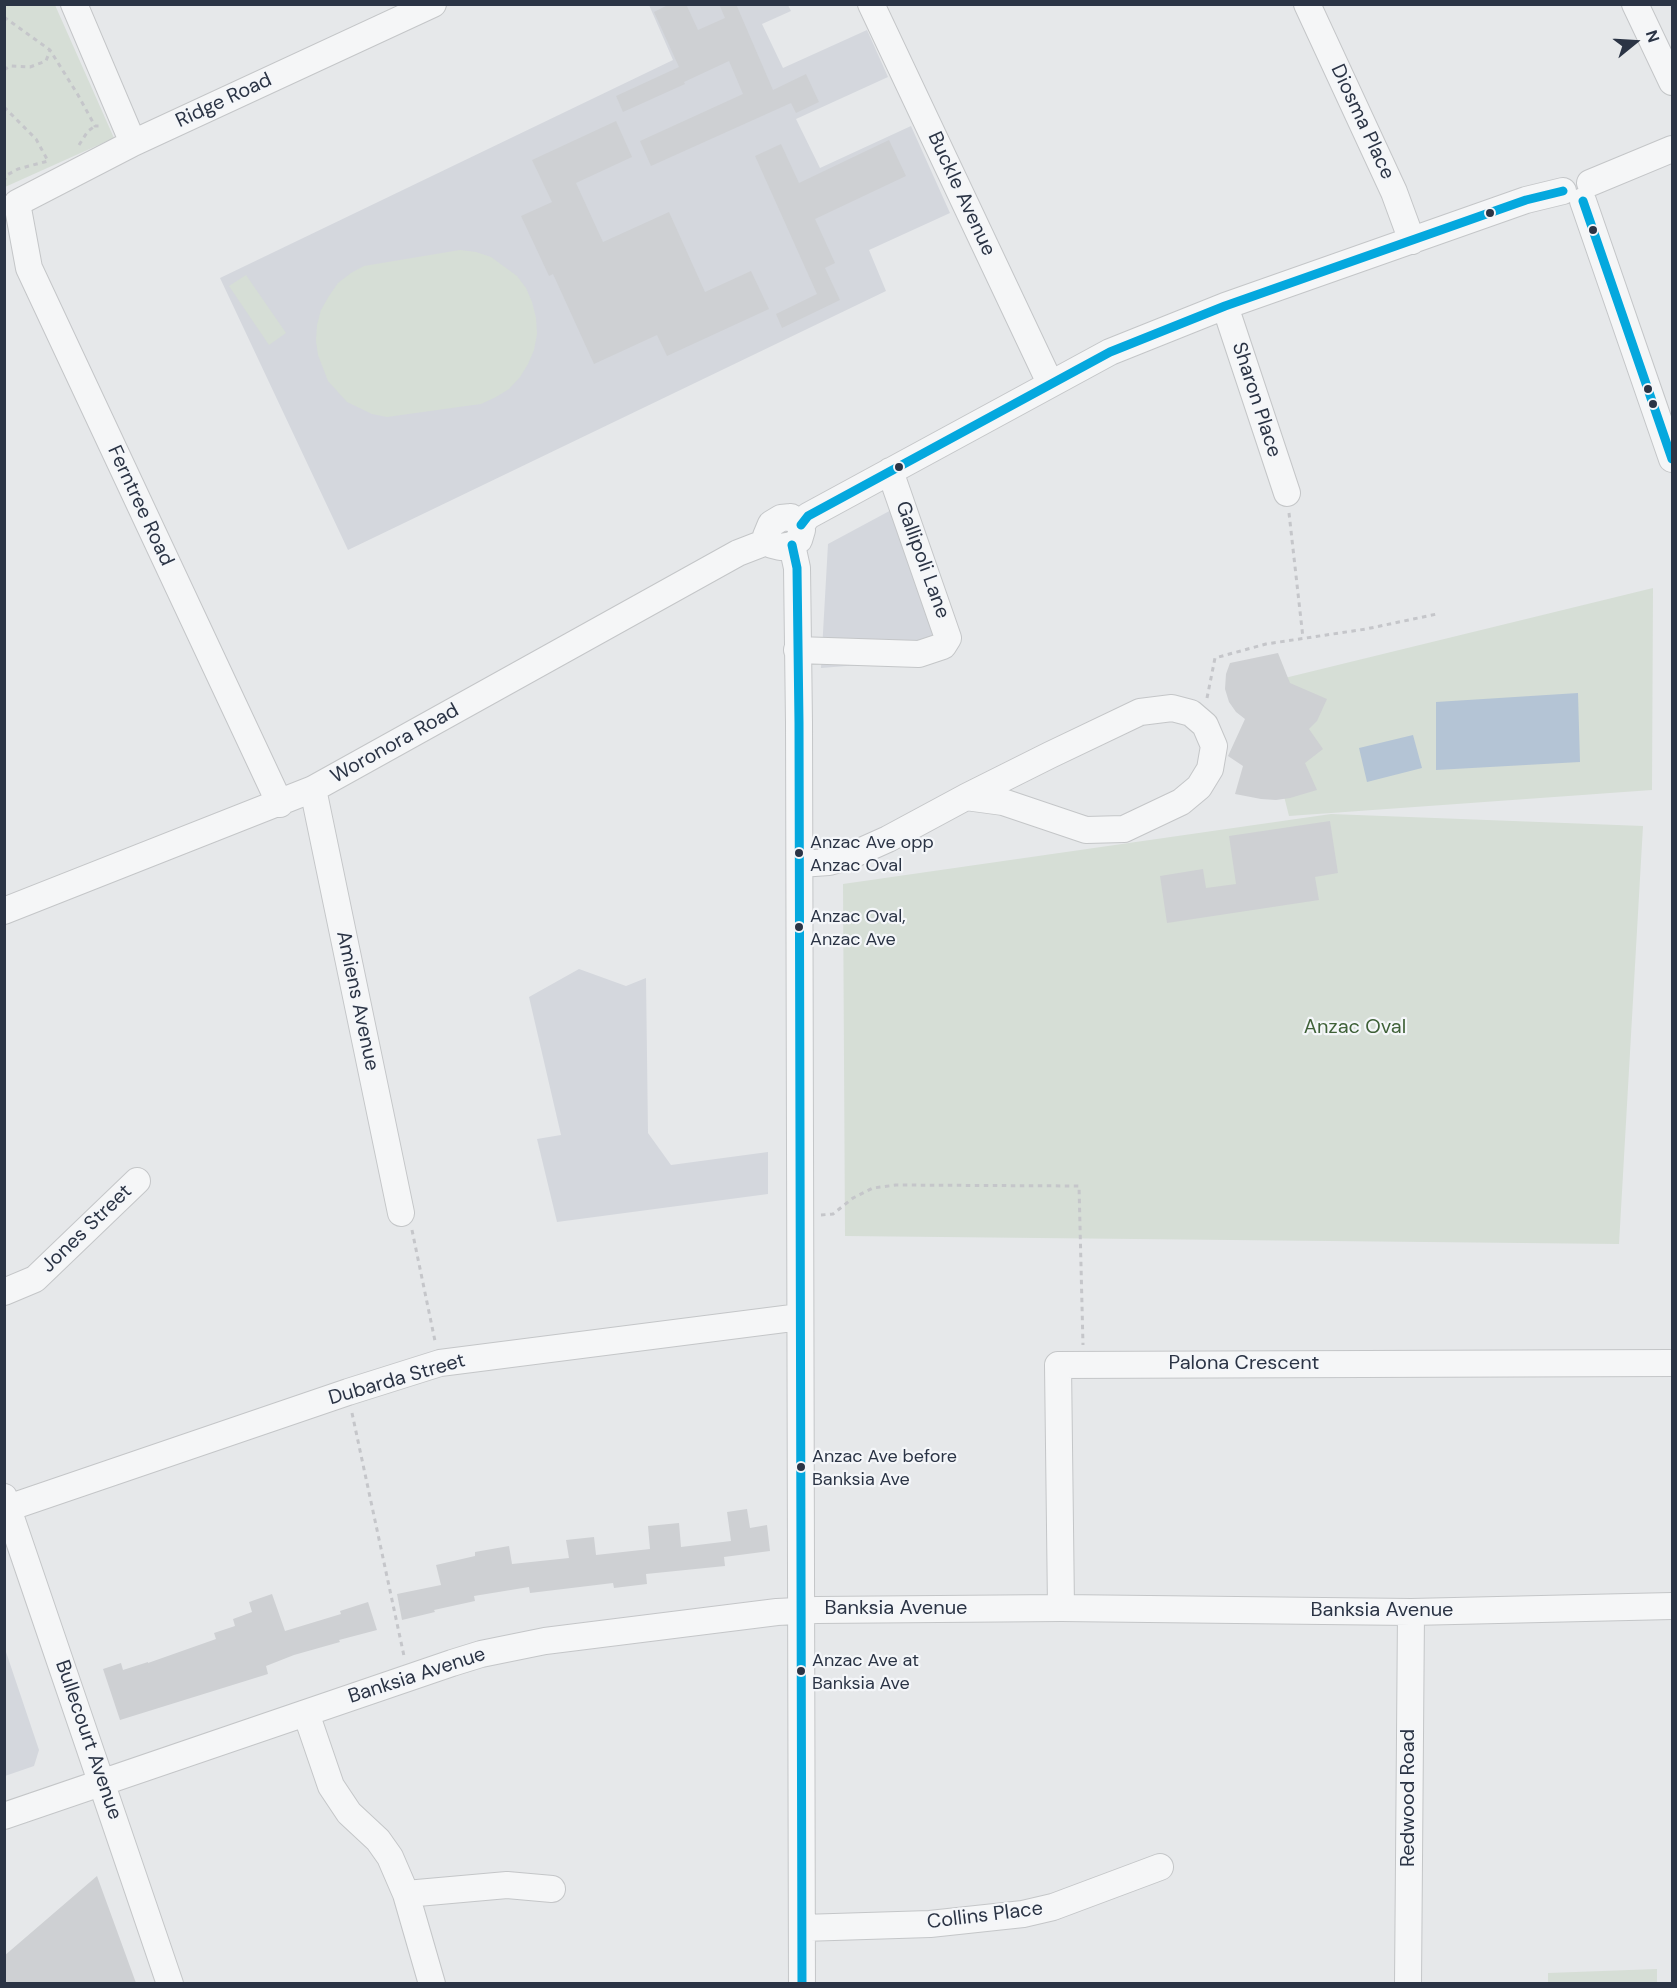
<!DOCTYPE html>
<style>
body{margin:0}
#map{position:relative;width:1677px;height:1988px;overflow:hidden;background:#e6e8ea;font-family:"DM Sans",sans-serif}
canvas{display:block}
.frame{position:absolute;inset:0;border:6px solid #2b3445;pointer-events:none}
.north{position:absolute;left:1605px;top:12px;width:60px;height:60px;-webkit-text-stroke:4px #f4f6f9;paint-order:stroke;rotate:72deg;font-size:16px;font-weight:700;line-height:24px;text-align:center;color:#2b3445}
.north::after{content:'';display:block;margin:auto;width:21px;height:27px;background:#2b3445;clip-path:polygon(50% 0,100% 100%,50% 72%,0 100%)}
</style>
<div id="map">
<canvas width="1677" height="1988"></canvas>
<div class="frame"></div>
<div class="north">N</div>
</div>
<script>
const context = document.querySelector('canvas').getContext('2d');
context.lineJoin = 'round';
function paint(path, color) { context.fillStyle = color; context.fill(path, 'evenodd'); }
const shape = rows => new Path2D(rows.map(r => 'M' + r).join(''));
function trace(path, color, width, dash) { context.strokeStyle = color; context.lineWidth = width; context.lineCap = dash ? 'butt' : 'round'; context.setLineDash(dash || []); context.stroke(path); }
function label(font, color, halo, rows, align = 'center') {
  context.font = font + ' "DM Sans",sans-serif'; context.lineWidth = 4.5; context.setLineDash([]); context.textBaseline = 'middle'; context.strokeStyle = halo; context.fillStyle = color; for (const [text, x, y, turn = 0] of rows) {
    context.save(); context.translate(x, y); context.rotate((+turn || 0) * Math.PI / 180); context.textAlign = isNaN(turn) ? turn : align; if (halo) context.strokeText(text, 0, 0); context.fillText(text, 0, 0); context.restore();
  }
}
paint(shape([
 [649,5,788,5,791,11,762,24,783,68,867,30,888,77,796,119,820,168,911,126,950,213,869,250,886,291,348,550,220,278,673,60],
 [908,501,955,633,947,658,821,668,828,544],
 [579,969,626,986,646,978,648,1133,671,1165,768,1152,768,1194,557,1222,537,1139,561,1135,529,997],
 [4,1646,39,1750,34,1766,5,1776]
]), '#d4d7dd');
paint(shape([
 [4,5,55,5,114,138,5,187],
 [460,250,476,252,491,257,517,276,526,288,532,302,536,318,537,334,534,350,528,364,520,377,509,389,496,397,481,404,466,406,387,417,372,414,347,402,328,381,318,355,316,341,317,325,321,310,329,296,338,283,351,273,364,266],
 [246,275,286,333,269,345,229,286],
 [1653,588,1652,790,1289,816,1256,685],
 [1331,814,1643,826,1619,1244,845,1236,843,884],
 [1657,1969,1657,1983,1548,1983,1548,1973]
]), '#d6ded6');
paint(shape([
 [1578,693,1580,762,1436,770,1436,702],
 [1413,735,1422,768,1367,782,1359,748]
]), '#b4c4d5');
paint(shape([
 [670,4,686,4,698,30,725,18,719,4,736,4,773,90,806,74,819,102,796,113,791,103,651,166,640,141,743,94,729,61,684,82,685,84,623,112,616,96,679,67,654,12],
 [616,121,632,157,576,183,603,242,669,212,705,292,751,271,769,309,667,356,657,335,594,364,553,274,549,276,521,216,552,202,532,160],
 [889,140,906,176,815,219,835,263,825,268,840,300,782,328,776,314,817,294,755,156,781,144,799,183],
 [1278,653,1290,683,1327,699,1317,721,1309,729,1323,749,1305,763,1317,790,1290,798,1276,800,1261,799,1235,794,1243,766,1228,756,1245,719,1236,712,1229,702,1225,689,1226,674,1230,663],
 [1330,821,1338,873,1315,877,1319,900,1167,923,1160,876,1203,869,1206,888,1236,884,1229,836],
 [747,1509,750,1528,767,1525,770,1551,724,1557,725,1566,646,1574,647,1584,614,1588,613,1583,530,1593,529,1587,474,1596,475,1601,434,1610,435,1612,402,1620,397,1594,441,1585,436,1565,475,1556,475,1552,509,1546,512,1564,569,1558,566,1540,594,1537,596,1555,650,1549,648,1526,679,1523,681,1547,731,1541,727,1512],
 [272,1594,285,1631,341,1614,340,1611,368,1602,377,1630,339,1640,340,1642,294,1655,266,1666,268,1674,120,1720,103,1669,121,1663,123,1670,148,1662,148,1663,216,1639,214,1633,235,1626,233,1619,252,1612,249,1602],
 [97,1876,136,1983,4,1983,4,1956]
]), '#ced0d3');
const minor = shape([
 [74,4,133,143],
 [871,4,1050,383],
 [1307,4,1394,192,1412,241],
 [1635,4,1672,82],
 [1590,183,1672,149],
 [1583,201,1672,459],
 [1225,306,1287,493],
 [791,517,801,525,802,530,799,540,792,545,780,547,772,545,766,536,771,524,781,518,791,517],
 [801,525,808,516,1110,352,1225,306,1526,200,1563,191],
 [792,545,797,568,799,723,802,1984],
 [797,650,919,654,943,646,948,638,890,471],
 [313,789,401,1213],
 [280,804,29,268,17,203,133,143,433,4],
 [800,864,829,862,850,856,888,839,966,797,1050,755,1140,712,1172,708,1191,713,1205,725,1214,746,1210,769,1199,787,1181,802,1124,829,1086,830,1003,802,966,797],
 [4,911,313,789,738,553,769,541],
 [4,1292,35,1279,137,1181],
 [4,1497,170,1984],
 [8,1508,348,1392,440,1363,800,1317],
 [1061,1608,1058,1365,1672,1363],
 [306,1713,331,1786,349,1813,378,1840,390,1857,406,1894,432,1984],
 [4,1816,452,1663,481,1654,545,1641,777,1612,817,1610,1061,1608,1411,1612,1672,1606],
 [406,1894,507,1885,552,1889],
 [802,1928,930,1924,1023,1914,1053,1907,1160,1867],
 [1408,1984,1411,1612]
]);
trace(minor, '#c4c6c8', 28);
trace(shape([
 [4,17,50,50,78,95,95,126,103,126],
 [4,70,10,66,30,67,46,61,50,50],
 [4,107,36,139,48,161,18,169,7,175,4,181],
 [79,145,88,131,95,126],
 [1289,513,1303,638],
 [1207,698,1215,658,1266,644,1366,629,1437,614],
 [821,1215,833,1214,853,1198,873,1188,896,1185,1079,1186,1083,1345],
 [412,1230,435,1341],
 [352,1413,404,1656]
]), '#c5c6ca', 3, [4.5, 4.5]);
trace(minor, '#f5f6f7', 26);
trace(shape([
 [1583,201,1672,459],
 [801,525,808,516,1110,352,1225,306,1526,200,1563,191],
 [792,545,797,568,799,723,802,1984]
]), '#04a8de', 9);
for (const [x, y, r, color] of [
 [1490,213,5,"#2b3445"],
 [1593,230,5,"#2b3445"],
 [1648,389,5,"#2b3445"],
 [1653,404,5,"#2b3445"],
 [899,467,5,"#2b3445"],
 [799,853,5,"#2b3445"],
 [799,927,5,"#2b3445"],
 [801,1467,5,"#2b3445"],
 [801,1671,5,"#2b3445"]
]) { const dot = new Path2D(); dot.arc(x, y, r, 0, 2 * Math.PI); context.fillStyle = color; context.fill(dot); trace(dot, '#f4f6f9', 2); }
label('18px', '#2b3445', '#f4f6f9', [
 ["Anzac Ave opp",810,843],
 ["Anzac Oval",810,866],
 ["Anzac Oval,",810,917],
 ["Anzac Ave",810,940],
 ["Anzac Ave before",812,1457],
 ["Banksia Ave",812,1480],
 ["Anzac Ave at",812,1661],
 ["Banksia Ave",812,1684]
], 'left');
label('20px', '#2b3445', '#f4f6f9', [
 ["Ridge Road",224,101,-25],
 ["Diosma Place",1362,122,65],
 ["Buckle Avenue",961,194,65],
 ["Sharon Place",1256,400,72],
 ["Ferntree Road",140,506,65],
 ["Gallipoli Lane",922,560,70],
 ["Woronora Road",395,744,-29],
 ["Amiens Avenue",357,1001,78],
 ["Jones Street",87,1229,-44],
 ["Palona Crescent",1244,1364],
 ["Dubarda Street",397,1380,-16],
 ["Banksia Avenue",896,1609],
 ["Banksia Avenue",1382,1611],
 ["Banksia Avenue",417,1676,-18],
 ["Bullecourt Avenue",88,1740,71],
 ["Redwood Road",1409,1798,-90],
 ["Collins Place",985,1916,-7]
]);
label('20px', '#3f6138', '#f4f6f9', [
 ["Anzac Oval",1355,1028]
]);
</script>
